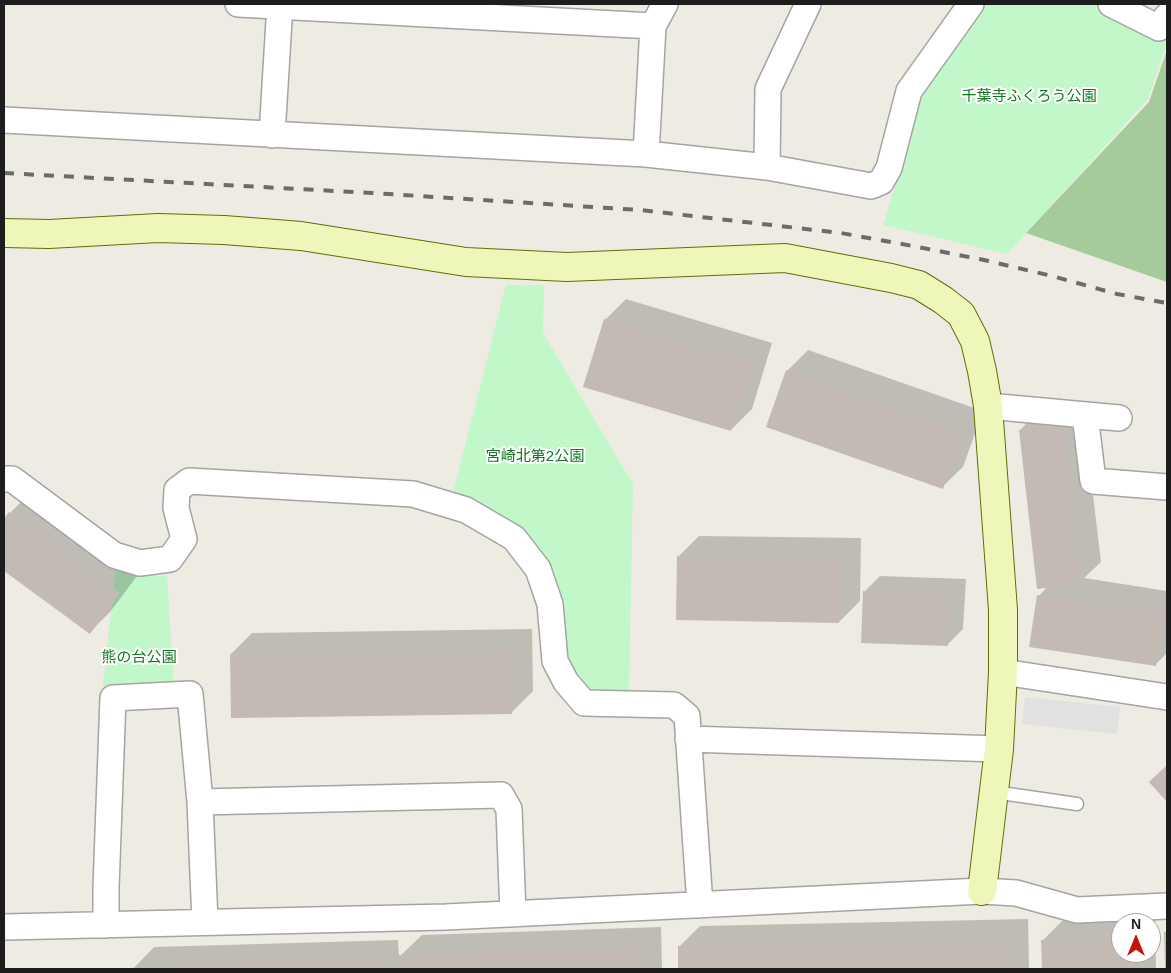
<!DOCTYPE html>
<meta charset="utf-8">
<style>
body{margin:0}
#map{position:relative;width:1171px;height:973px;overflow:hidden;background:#eeebe3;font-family:Helvetica,sans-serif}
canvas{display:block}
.frame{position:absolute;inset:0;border:5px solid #1d1d1d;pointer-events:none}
.north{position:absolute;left:1111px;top:913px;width:50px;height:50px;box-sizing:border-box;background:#fff;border:1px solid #a5a5a5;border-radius:50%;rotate:0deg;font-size:14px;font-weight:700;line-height:20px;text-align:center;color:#1d1d1d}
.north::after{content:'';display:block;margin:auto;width:18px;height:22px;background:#c11409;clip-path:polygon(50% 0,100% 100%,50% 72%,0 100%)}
</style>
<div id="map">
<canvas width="1171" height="973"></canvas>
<div class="frame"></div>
<div class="north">N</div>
</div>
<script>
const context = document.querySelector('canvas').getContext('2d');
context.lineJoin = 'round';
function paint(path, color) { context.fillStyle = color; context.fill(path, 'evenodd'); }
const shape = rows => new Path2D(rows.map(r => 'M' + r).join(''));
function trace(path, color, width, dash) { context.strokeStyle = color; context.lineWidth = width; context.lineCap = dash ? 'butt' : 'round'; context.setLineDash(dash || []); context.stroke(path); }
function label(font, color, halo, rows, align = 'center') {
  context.font = font + ' Helvetica,"Noto Sans JP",sans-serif'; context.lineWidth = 4; context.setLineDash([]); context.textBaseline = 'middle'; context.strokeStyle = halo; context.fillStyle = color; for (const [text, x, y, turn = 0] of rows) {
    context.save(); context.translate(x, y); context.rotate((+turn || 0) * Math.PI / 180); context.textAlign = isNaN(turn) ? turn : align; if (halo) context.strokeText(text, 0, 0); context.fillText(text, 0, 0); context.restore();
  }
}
paint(shape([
 [1167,50,1167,282,1026,233,1149,102]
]), '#a5cb9a');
paint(shape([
 [981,4,1095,4,1167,43,1148,99,1007,254,883,225,923,95],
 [506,285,544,285,543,333,633,484,629,694,598,695,580,687,569,675,554,585,452,497],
 [116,569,137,575,167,576,174,690,102,692]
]), '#c1f7c9');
paint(shape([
 [1025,697,1120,707,1117,734,1022,724]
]), '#e1e1e1');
paint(shape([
 [626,299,772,343,752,409,731,430,605,320],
 [808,350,983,411,963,467,942,487,787,371],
 [1082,404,1101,562,1084,578,1167,591,1167,653,1156,664,1039,596,1048,586,1020,430,1041,409],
 [31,492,140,572,110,612,89,633,4,570,4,522,10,513],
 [699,536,861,538,860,601,839,622,678,557],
 [880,576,966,579,963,629,947,645,865,591],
 [532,629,533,691,512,712,231,654,252,633],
 [1155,917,1156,969,1043,969,1042,941,1063,920],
 [1121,923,1151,923,1151,953,1121,953],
 [1028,919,1029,969,679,969,679,947,700,926],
 [661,927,662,969,133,969,154,947,398,940,399,957,422,935]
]), '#0003');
paint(shape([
 [604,319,752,363,731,431,583,387],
 [786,370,963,432,943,489,766,427],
 [1062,424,1080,584,1037,589,1019,430],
 [9,512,120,593,90,634,4,571,4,519],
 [677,556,840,559,839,623,676,620],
 [863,591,950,594,948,646,861,643],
 [1037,595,1164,614,1156,666,1029,647],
 [511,650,512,714,231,718,230,654],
 [1167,765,1167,802,1149,782],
 [1164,932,1167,932,1167,969,1165,969],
 [1121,938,1121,953,1135,953,1135,969,1042,969,1041,940],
 [1008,939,1009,969,678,969,678,946],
 [640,948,641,969,400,969,399,955],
 [378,960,378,969,131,969,131,968]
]), '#c2bab3');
const lane = shape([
 [994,792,1077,804]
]);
const street = shape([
 [238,4,653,26],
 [1111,4,1159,28,1167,16],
 [4,120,646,154,767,167,871,186,881,182,889,168,909,91,971,4],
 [272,135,280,4],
 [646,154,653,26,665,4],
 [767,167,768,89,808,4],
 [988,406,1119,418],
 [1085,415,1093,481,1167,487],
 [4,479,12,479,114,555,140,563,170,559,184,539,176,508,177,490,189,481,413,494,466,510,514,538,538,569,550,604,555,661,566,682,584,703,674,705,687,716,700,905],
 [1003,672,1167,697],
 [688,739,999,749],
 [200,802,501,795,509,809,513,914],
 [106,925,106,888,113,698,190,694,200,802,205,922],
 [4,927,446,917,982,891,1016,893,1077,910,1167,906]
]);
const secondary = shape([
 [4,233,49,234,158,228,224,230,301,236,466,262,567,267,785,258,891,278,919,285,943,300,961,314,975,341,982,371,988,406,1003,610,1003,672,999,749,982,891]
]);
trace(lane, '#a4a4a4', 15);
trace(street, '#a4a4a4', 28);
trace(secondary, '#5d6f09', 30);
trace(lane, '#fff', 12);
trace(street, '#fff', 25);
trace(secondary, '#eff6b9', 28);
trace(shape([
 [4,173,372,193,640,210,841,233,918,247,984,260,1052,276,1117,294,1167,303]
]), '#6b6b6b', 4, [10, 10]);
label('15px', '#10761f', '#fff', [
 ["千葉寺ふくろう公園",1029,97],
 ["宮崎北第2公園",535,457],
 ["熊の台公園",139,658]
]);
</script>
